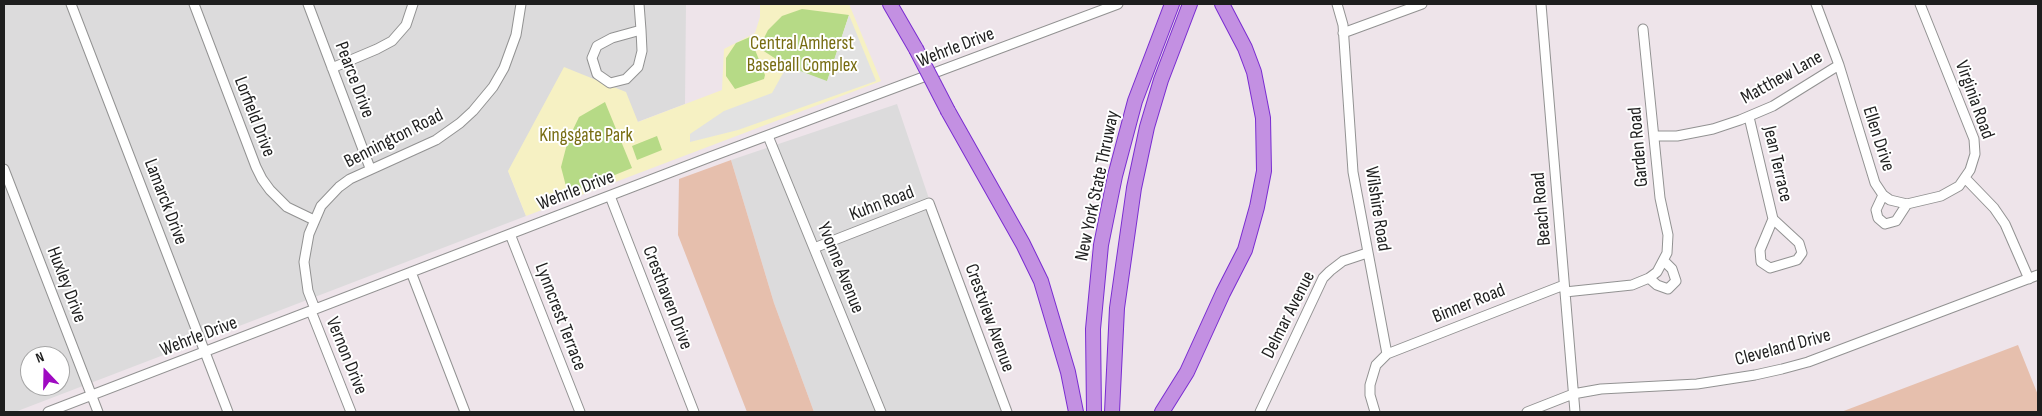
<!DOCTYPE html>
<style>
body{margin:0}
#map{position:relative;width:2042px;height:416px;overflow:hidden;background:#eee4ea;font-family:"Sofia Sans Condensed",sans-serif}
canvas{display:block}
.frame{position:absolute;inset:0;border:5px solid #1e1e1e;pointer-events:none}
.north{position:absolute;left:20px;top:346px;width:50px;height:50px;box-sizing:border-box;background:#fff;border:1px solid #a5a5a5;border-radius:50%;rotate:339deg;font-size:14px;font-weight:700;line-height:20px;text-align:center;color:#1e1e1e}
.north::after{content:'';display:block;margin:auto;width:18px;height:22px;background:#9f0ac2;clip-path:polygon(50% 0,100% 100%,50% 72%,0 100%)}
</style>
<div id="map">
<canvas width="2042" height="416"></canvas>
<div class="frame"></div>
<div class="north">N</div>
</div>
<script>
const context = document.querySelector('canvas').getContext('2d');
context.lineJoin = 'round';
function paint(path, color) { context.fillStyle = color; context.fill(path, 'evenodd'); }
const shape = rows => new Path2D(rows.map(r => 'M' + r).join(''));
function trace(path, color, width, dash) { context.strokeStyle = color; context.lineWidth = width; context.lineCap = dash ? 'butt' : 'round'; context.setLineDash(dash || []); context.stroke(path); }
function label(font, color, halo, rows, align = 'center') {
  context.font = font + ' "Sofia Sans Condensed",sans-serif'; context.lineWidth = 4; context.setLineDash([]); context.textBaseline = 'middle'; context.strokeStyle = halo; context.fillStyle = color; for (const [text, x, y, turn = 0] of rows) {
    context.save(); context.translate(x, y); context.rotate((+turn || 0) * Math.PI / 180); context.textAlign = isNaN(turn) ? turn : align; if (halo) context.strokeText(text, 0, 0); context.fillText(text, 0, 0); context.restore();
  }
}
paint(shape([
 [4,4,686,4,685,104,508,171,526,216,15,412,4,412],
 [30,356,60,356,60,386,30,386],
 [897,104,1001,412,814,412,774,303,731,160]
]), '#dcdbdc');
paint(shape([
 [731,160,774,303,814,412,747,412,678,235,679,179],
 [2018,345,2038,395,2038,412,1841,412]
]), '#e6bfad');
paint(shape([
 [760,4,849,4,881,81,526,216,508,171,564,67,626,92,638,122,722,90,724,49,755,33,760,17]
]), '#f6f1c3');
paint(shape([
 [802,9,849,15,827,82,787,66,759,48,768,30,782,16],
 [750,37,765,75,764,79,735,89,726,76,726,58,736,43],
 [605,102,632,168,568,194,561,167,568,140,579,117],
 [657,136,662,150,637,160,632,146]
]), '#b6da86');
paint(shape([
 [849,15,876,81,738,130,690,142,690,134,724,111,772,93,787,66,827,81]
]), '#e2e2e2');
const minor = shape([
 [71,4,228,412],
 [194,4,256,167,262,179,270,190,287,207,314,220],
 [308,4,370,168],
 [639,4,641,30,642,51,638,67,626,79,610,83,597,74,592,58,597,46,612,38,641,30],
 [1337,4,1343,25,1353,172,1387,354,1376,365,1370,385,1370,395,1375,412],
 [1541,4,1575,412],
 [1816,4,1839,65,1875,183,1883,195,1890,200,1907,204,1941,196,1959,186,1970,170,1975,154,1974,139,1920,4],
 [1343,33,1422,4],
 [332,68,377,49,392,41,406,25,413,4],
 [1749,117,1773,219,1760,250,1761,262,1770,268,1797,260,1802,253,1799,243,1773,219],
 [768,136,881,412],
 [1654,136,1677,136,1713,129,1740,120,1773,106,1839,65],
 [4,169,98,412],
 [1966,179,1994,208,2005,224,2029,279],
 [1883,195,1876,210,1878,218,1885,224,1896,221,1907,204],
 [610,196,694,412],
 [510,234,580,412],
 [814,248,929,203,1007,412],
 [411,272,465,412],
 [1649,278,1657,285,1668,289,1676,281,1672,269,1664,261],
 [1565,292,1632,285,1649,278,1657,272,1667,253,1668,235,1660,198,1643,29],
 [315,309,308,291,304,262,309,234,321,206,339,187,350,179,436,140,460,123,473,111,493,87,504,68,516,35,521,4],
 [311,311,351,412],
 [1387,354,1564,285],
 [48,412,710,157,1118,4],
 [1260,412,1323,278,1330,271,1343,261,1367,253],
 [1527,412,1573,394,1601,389,1697,384,1755,375,1782,369,1808,362,2038,275]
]);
const highway = shape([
 [890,4,916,49],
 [948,111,1023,244,1041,281,1068,372,1076,412],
 [1094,412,1093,329,1101,245,1115,176,1135,101,1172,4],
 [1112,412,1117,308,1134,188,1147,127,1161,80,1190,4],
 [1162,412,1187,372,1223,293,1245,250,1257,207,1264,171,1263,118,1254,72,1245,48,1222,4]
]);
trace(minor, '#929292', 11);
trace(highway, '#7a2dd1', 16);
trace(minor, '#fff', 9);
trace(highway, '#c390e2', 14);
const highwayBridge = shape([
 [916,49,948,111]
]);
trace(highwayBridge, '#7a2dd1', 16, []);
trace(highwayBridge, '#c390e2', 14);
label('19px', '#776c11', '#fff', [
 ["Central Amherst",802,44],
 ["Baseball Complex",802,66],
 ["Kingsgate Park",586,136]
]);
label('19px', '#1e1e1e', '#fff', [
 ["Wehrle Drive",956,48,-21],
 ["Matthew Lane",1782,78,-29],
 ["Pearce Drive",354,80,69],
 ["Virginia Road",1974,100,70],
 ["Lorfield Drive",254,117,69],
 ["Bennington Road",394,139,-27],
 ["Ellen Drive",1878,139,72],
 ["Garden Road",1639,147,-95],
 ["Jean Terrace",1777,164,77],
 ["New York State Thruway",1098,186,-78],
 ["Wehrle Drive",576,191,-21],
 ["Lamarck Drive",165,202,69],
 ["Kuhn Road",882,204,-21],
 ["Wilshire Road",1377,209,81],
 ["Beach Road",1542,209,-95],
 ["Yvonne Avenue",840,268,68],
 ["Huxley Drive",66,285,69],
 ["Cresthaven Drive",667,298,69],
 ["Binner Road",1469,304,-22],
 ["Delmar Avenue",1289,315,-63],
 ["Lynncrest Terrace",560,317,69],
 ["Crestview Avenue",989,318,70],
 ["Wehrle Drive",199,337,-21],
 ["Cleveland Drive",1783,348,-15],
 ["Vernon Drive",346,356,68]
]);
</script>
